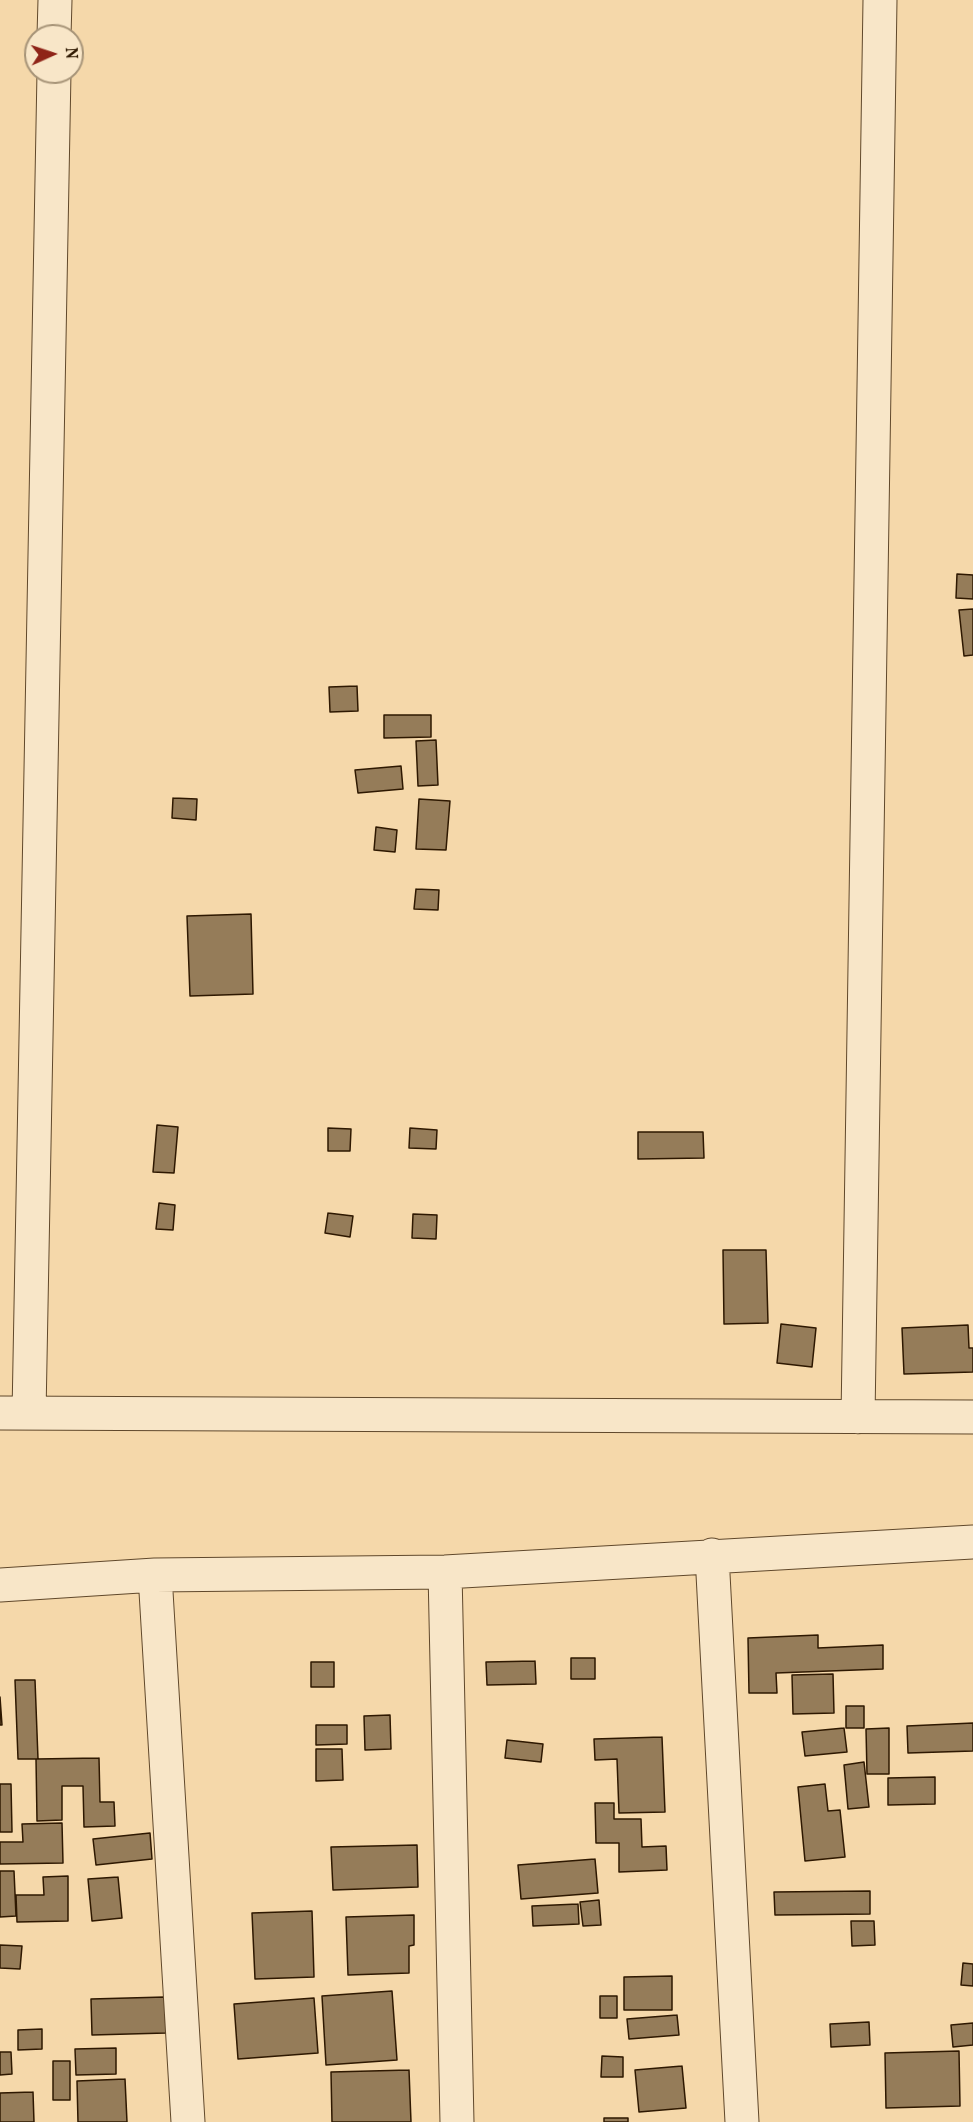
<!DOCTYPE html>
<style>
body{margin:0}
#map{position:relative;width:973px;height:2122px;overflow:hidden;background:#f5d8aa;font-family:Vollkorn,serif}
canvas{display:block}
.north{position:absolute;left:24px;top:24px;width:60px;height:60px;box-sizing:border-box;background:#f8e6c8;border:2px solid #a79478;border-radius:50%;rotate:87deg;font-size:16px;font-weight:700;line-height:24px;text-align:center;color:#2e1801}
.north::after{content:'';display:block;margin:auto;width:21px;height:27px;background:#8f2418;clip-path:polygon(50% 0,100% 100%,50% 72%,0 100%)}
</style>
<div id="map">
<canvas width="973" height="2122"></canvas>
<div class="north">N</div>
</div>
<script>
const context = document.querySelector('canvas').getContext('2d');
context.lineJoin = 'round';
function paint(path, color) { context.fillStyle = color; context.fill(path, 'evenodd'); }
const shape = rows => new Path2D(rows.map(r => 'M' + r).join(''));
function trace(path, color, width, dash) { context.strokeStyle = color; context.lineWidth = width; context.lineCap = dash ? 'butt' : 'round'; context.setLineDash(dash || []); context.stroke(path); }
const building = shape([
 [957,574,973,575,973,599,956,598,957,574],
 [973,609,973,655,964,656,959,610,973,609],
 [357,686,358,711,330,712,329,687,357,686],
 [384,715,431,715,431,737,384,738,384,715],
 [436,740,438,785,418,786,416,741,436,740],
 [401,766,403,789,358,793,355,770,401,766],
 [173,798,197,799,196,820,172,818,173,798],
 [419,799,450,801,446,850,416,849,419,799],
 [376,827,397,830,395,852,374,850,376,827],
 [416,889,439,890,438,910,414,909,416,889],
 [251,914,253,994,190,996,187,916,251,914],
 [157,1125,178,1127,174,1173,153,1172,157,1125],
 [328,1128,351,1129,350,1151,328,1151,328,1128],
 [410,1128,437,1130,436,1149,409,1148,410,1128],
 [638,1132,703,1132,704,1158,638,1159,638,1132],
 [159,1203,175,1205,173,1230,156,1229,159,1203],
 [328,1213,353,1216,350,1237,325,1233,328,1213],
 [413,1214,437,1215,436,1239,412,1238,413,1214],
 [723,1250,766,1250,768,1323,724,1324,723,1250],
 [781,1324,816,1328,812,1367,777,1363,781,1324],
 [968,1325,969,1348,973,1348,973,1372,904,1374,902,1328,968,1325],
 [818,1635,818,1648,883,1645,883,1669,776,1673,777,1693,749,1693,748,1638,818,1635],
 [571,1658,595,1658,595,1679,571,1679,571,1658],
 [535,1661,536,1684,487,1685,486,1662,535,1661],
 [311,1662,334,1662,334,1687,311,1687,311,1662],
 [833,1674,834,1713,793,1714,792,1675,833,1674],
 [15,1680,35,1680,38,1759,18,1759,15,1680],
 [0,1697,2,1725,0,1725,0,1697],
 [846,1706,864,1706,864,1728,846,1728,846,1706],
 [390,1715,391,1749,365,1750,364,1716,390,1715],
 [973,1723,973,1751,908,1753,907,1726,973,1723],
 [316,1725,347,1725,347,1744,316,1745,316,1725],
 [844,1728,847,1752,805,1756,802,1732,844,1728],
 [889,1728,889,1774,867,1774,866,1729,889,1728],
 [662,1737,665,1812,619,1813,617,1759,595,1760,594,1739,662,1737],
 [507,1740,543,1744,541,1762,505,1758,507,1740],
 [316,1749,342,1749,343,1780,316,1781,316,1749],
 [99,1758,100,1802,114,1802,115,1826,84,1827,83,1786,62,1786,62,1820,37,1821,36,1759,99,1758],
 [864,1762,869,1807,848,1809,844,1765,864,1762],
 [935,1777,935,1804,888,1805,888,1778,935,1777],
 [0,1784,11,1784,12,1832,0,1832,0,1784],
 [825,1784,828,1811,840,1810,845,1857,805,1861,798,1787,825,1784],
 [595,1803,614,1803,614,1819,641,1819,642,1847,666,1846,667,1870,619,1872,619,1843,596,1843,595,1803],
 [62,1823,63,1863,0,1864,0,1842,23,1842,22,1824,62,1823],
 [150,1833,152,1859,96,1865,93,1839,150,1833],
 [417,1845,418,1887,333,1890,331,1847,417,1845],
 [595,1859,598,1893,521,1899,518,1865,595,1859],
 [0,1871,14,1871,16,1916,0,1917,0,1871],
 [68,1876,68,1921,17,1922,16,1895,44,1895,43,1877,68,1876],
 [118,1877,122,1918,92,1921,88,1879,118,1877],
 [870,1891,870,1914,775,1915,774,1892,870,1891],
 [599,1900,601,1925,583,1926,580,1902,599,1900],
 [578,1904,579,1924,533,1926,532,1906,578,1904],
 [312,1911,314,1977,255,1979,252,1913,312,1911],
 [414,1915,414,1945,409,1946,409,1973,348,1975,346,1917,414,1915],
 [851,1921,874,1921,875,1945,852,1946,851,1921],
 [0,1945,22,1946,20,1969,0,1968,0,1945],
 [963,1963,973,1964,973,1986,961,1985,963,1963],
 [672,1976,672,2010,624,2010,624,1977,672,1976],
 [392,1991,397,2060,326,2065,322,1996,392,1991],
 [600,1996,617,1996,617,2018,600,2018,600,1996],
 [165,1997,166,2033,92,2035,91,1999,165,1997],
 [314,1998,318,2053,238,2059,234,2004,314,1998],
 [677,2015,679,2035,629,2039,627,2019,677,2015],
 [869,2022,870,2045,831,2047,830,2024,869,2022],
 [973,2023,973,2045,953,2047,951,2025,973,2023],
 [42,2029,42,2049,18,2050,18,2030,42,2029],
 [116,2048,116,2074,76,2075,75,2049,116,2048],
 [959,2051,960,2106,886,2108,885,2053,959,2051],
 [0,2052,11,2052,12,2074,0,2075,0,2052],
 [602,2056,623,2057,623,2077,601,2077,602,2056],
 [53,2061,70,2061,70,2100,53,2100,53,2061],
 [682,2066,686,2108,639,2112,635,2070,682,2066],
 [409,2070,411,2122,332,2122,331,2072,409,2070],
 [125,2079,127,2122,78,2122,77,2081,125,2079],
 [33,2092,34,2122,0,2122,0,2093,33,2092],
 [604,2118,628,2118,628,2122,604,2122,604,2118]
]);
paint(building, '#957c59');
trace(building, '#2e1801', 1.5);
const minor = shape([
 [54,36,55,0],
 [0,1413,973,1417],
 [29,1413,54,72],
 [858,1417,880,0],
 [712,1555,742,2122],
 [445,1572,457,2122],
 [155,1575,188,2122],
 [0,1585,155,1575,445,1572,973,1542]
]);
trace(minor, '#60482b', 35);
trace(minor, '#f8e6c8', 33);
</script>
